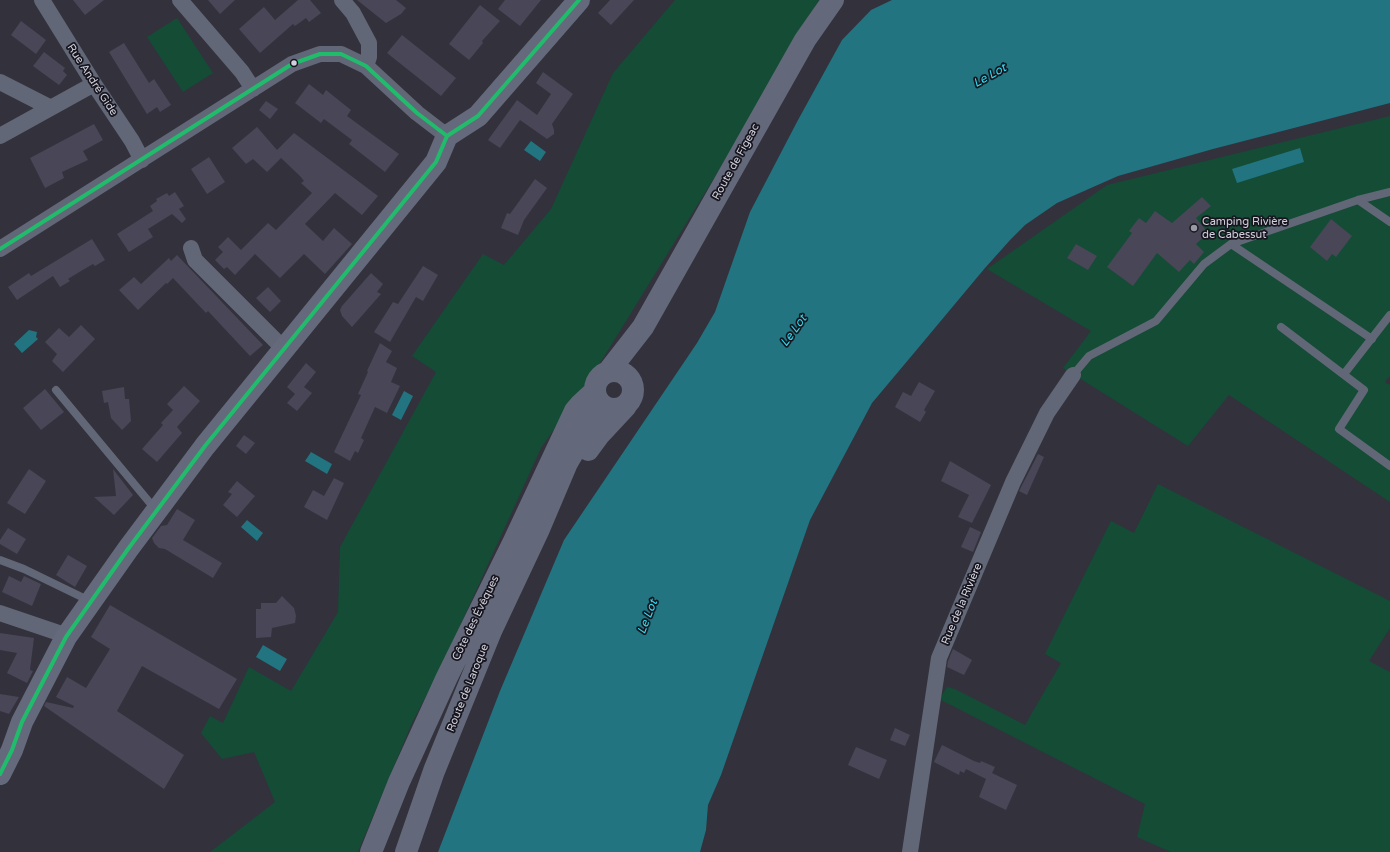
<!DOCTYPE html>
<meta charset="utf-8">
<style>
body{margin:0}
canvas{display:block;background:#32313c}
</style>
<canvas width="1390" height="852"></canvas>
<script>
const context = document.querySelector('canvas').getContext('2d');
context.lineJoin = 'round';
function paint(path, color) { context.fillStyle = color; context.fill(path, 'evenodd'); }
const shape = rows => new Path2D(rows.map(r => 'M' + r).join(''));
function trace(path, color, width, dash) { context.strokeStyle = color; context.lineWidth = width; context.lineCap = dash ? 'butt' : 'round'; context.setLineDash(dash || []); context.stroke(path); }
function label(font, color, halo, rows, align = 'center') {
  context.font = font + ' "Varela Round",sans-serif'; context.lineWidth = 3.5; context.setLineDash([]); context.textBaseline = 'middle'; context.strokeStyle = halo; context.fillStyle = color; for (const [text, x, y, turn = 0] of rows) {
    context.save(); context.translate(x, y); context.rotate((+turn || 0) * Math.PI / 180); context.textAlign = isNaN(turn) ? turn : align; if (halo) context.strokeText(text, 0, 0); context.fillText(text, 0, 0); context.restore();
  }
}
paint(shape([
 [675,0,819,0,716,175,602,360,541,448,445,659,412,723,358,852,210,852,275,802,254,752,222,759,201,733,210,716,223,723,249,667,291,691,338,612,340,547,436,372,412,356,483,254,504,265,551,209,613,73],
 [177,18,213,73,183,92,147,37],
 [1390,116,1390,376,1385,382,1390,385,1390,502,1229,395,1188,446,1063,368,1091,331,987,269,1107,185],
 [1158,484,1390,601,1390,628,1369,661,1390,672,1390,852,1171,852,1137,837,1145,804,939,699,947,687,955,689,1025,725,1061,663,1045,654,1111,521,1134,533]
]), '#144c35');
paint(shape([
 [892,0,1390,0,1390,103,1213,149,1118,176,1057,203,1025,225,1011,239,985,268,914,353,872,403,810,520,721,775,708,805,706,830,700,852,438,852,500,691,564,540,697,343,715,312,750,212,798,120,842,40,871,10],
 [531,141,546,152,540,161,524,150],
 [1300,148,1304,162,1237,183,1232,169],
 [29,330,37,332,36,337,38,339,22,353,14,344],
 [404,391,413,396,401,420,392,415],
 [311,452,332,464,327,474,305,461],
 [247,520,263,533,257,541,241,527],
 [263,645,287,659,280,671,256,657]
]), '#217480');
paint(shape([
 [73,0,104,0,85,15],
 [208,0,235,0,220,14],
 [298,0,310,0,321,13,309,22,306,18,295,26,293,24,260,53,239,29,264,7,275,20],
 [357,0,396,0,406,8,401,14,386,23],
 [505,0,541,0,520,26,498,9],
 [610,0,634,0,611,25,598,13],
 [480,5,500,21,482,41,483,43,469,60,449,44],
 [21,21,46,40,36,54,11,35],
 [402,35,456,78,441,96,387,53],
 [124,43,149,83,154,79,171,105,160,112,157,107,147,114,109,52],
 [44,52,65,68,63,71,67,75,59,85,33,66],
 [543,72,573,94,552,124,554,130,554,134,547,139,520,120,500,148,488,140,517,100,537,115,551,94,536,83],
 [309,84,323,95,326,90,351,110,347,116,399,154,385,172,349,144,352,140,324,119,321,123,295,103],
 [266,101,278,109,270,119,259,110],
 [94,124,103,140,83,151,88,160,62,172,64,178,45,188,30,158],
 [257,127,277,150,294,133,378,196,362,215,335,193,305,224,323,241,334,228,352,244,325,274,304,254,280,278,255,254,235,275,227,267,224,269,215,260,223,252,218,247,228,237,241,250,268,223,276,230,312,193,301,183,304,181,300,176,281,158,267,172,253,159,246,164,232,148],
 [209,157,225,182,207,194,191,169],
 [535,179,547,188,524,220,518,235,501,228,507,213,510,214],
 [175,192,184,206,179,209,186,219,182,223,172,214,148,229,153,237,129,252,117,234,153,211,150,206,157,201,156,199,167,193,169,196],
 [1202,197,1211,206,1196,218,1208,233,1196,244,1204,252,1194,264,1190,260,1179,272,1157,253,1133,286,1107,267,1132,233,1129,231,1139,218,1146,223,1155,211,1172,223],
 [1331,219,1352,236,1336,257,1332,254,1327,261,1310,247],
 [92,239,105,260,95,266,93,264,81,271,68,279,70,281,60,287,53,276,17,300,8,287,29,273,31,276],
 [1076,244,1097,256,1088,270,1067,258],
 [177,255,263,345,250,356,208,311,206,313,173,278,167,284,166,283,138,310,119,290,134,277,141,284,169,258,171,261],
 [423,266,438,275,423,301,416,297,390,342,374,332,393,302,398,304],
 [371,273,383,284,377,292,381,294,352,327,342,316,340,310,342,306],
 [268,287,281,301,270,312,256,298],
 [81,325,95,339,63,372,52,361,57,354,45,342,59,328,69,337],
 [380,343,392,351,386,362,397,368,391,382,400,386,387,413,375,407,361,438,364,440,358,453,355,451,350,461,334,452,361,395,358,394,368,372,367,371],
 [306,363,316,372,304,387,312,393,297,411,287,403,295,394,287,387],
 [919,382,935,391,924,410,926,412,920,422,895,407,903,392,911,396],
 [184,386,200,401,177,427,182,433,157,462,142,449,163,425,161,423,173,410,167,404],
 [124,387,125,399,129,399,131,421,122,430,111,418,108,402,104,403,102,391],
 [45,389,64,412,41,430,23,408],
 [244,435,255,443,246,454,236,446],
 [1038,454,1044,457,1027,495,1019,491],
 [950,461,991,485,972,523,958,517,969,495,941,481],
 [29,469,46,481,25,514,7,503],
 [113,469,133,495,114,515,94,497,116,496],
 [334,478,344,483,327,520,304,507,313,490,324,496],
 [237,481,255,496,237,517,223,505,232,494,228,492],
 [177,509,195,520,183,540,222,563,213,578,165,549,159,548,154,543,152,538,161,526,167,525],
 [970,527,981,532,973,552,961,547],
 [8,528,26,539,17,554,0,544,0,540],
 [68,555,87,566,75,587,56,575],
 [9,576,21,582,24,576,41,584,32,606,2,592],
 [282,596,294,608,296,616,295,623,272,628,271,637,256,638,256,609,261,609,261,603,276,603],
 [110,605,237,679,219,709,142,666,117,711,184,755,164,789,44,706,46,702,73,708,74,706,56,697,67,677,86,688,110,649,91,637],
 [0,633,34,638,30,670,33,671,27,683,7,673,17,653,0,650],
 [953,649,972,660,964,675,947,667,948,661],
 [0,694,19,697,9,714,0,711],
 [895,728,910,735,905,746,890,740],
 [942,745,974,761,980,763,981,761,995,767,992,773,1017,785,1006,810,979,797,986,779,966,769,964,773,960,771,959,775,934,762],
 [856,747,887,760,879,779,848,765]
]), '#484657');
trace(shape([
 [1358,200,1390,222],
 [1231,244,1372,339],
 [1281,327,1364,390,1339,429,1390,466],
 [1344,374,1390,315],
 [1073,375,1089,356,1156,321,1204,264,1231,244,1358,200,1390,192],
 [56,390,155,509],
 [0,560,24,569,90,601]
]), '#626777', 8);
trace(shape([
 [42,0,94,84,132,141,142,160],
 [180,0,242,72,253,89],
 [342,0,353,13,369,43,369,57,366,66],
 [0,82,51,108],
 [0,136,94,84],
 [191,248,195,260,284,349],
 [0,249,292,64,320,54,341,54,366,66,417,113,447,136],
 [0,613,59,633,66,637],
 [910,852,939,658,1013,482,1047,413,1073,375]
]), '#626777', 16);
trace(shape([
 [0,774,12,750,22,722,66,637,128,549,205,446,436,162,447,136,478,116,579,0]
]), '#64697b', 22);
trace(shape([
 '595 390a19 19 0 1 1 38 0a19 19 0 1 1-38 0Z',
 [608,372,643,327,805,40,833,0],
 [588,450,599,435,626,406],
 [371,852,399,782,447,677,514,541,575,411,581,404,595,391],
 [406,852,434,771,491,631,539,529,567,463,601,404]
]), '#63687a', 22);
trace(shape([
 [447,136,478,116,579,0],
 [0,249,292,64,320,54,341,54,366,66,417,113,447,136],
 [0,774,12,750,22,722,66,637,128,549,205,446,436,162,447,136]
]), '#20bc6c', 4);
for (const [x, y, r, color] of [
 [294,63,3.5,"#d1d1de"],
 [1194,228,4,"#9999a5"]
]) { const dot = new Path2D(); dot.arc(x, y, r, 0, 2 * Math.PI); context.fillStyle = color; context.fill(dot); trace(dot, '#17161f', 1.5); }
label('11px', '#d1d1de', '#17161f', [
 ["Rue André Gide",92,80,57],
 ["Route de Figeac",736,162,-61],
 ["Rue de la Rivière",962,604,-67],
 ["Côte des Évêques",476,618,-64],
 ["Route de Laroque",468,688,-68]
]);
label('11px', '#d1d1de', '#17161f', [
 ["Camping Rivière",1202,222],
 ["de Cabessut",1202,235]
], 'left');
label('italic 12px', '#2eddf3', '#17161f', [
 ["Le Lot",990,76,-29],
 ["Le Lot",794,331,-54],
 ["Le Lot",648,617,-69]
]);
</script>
